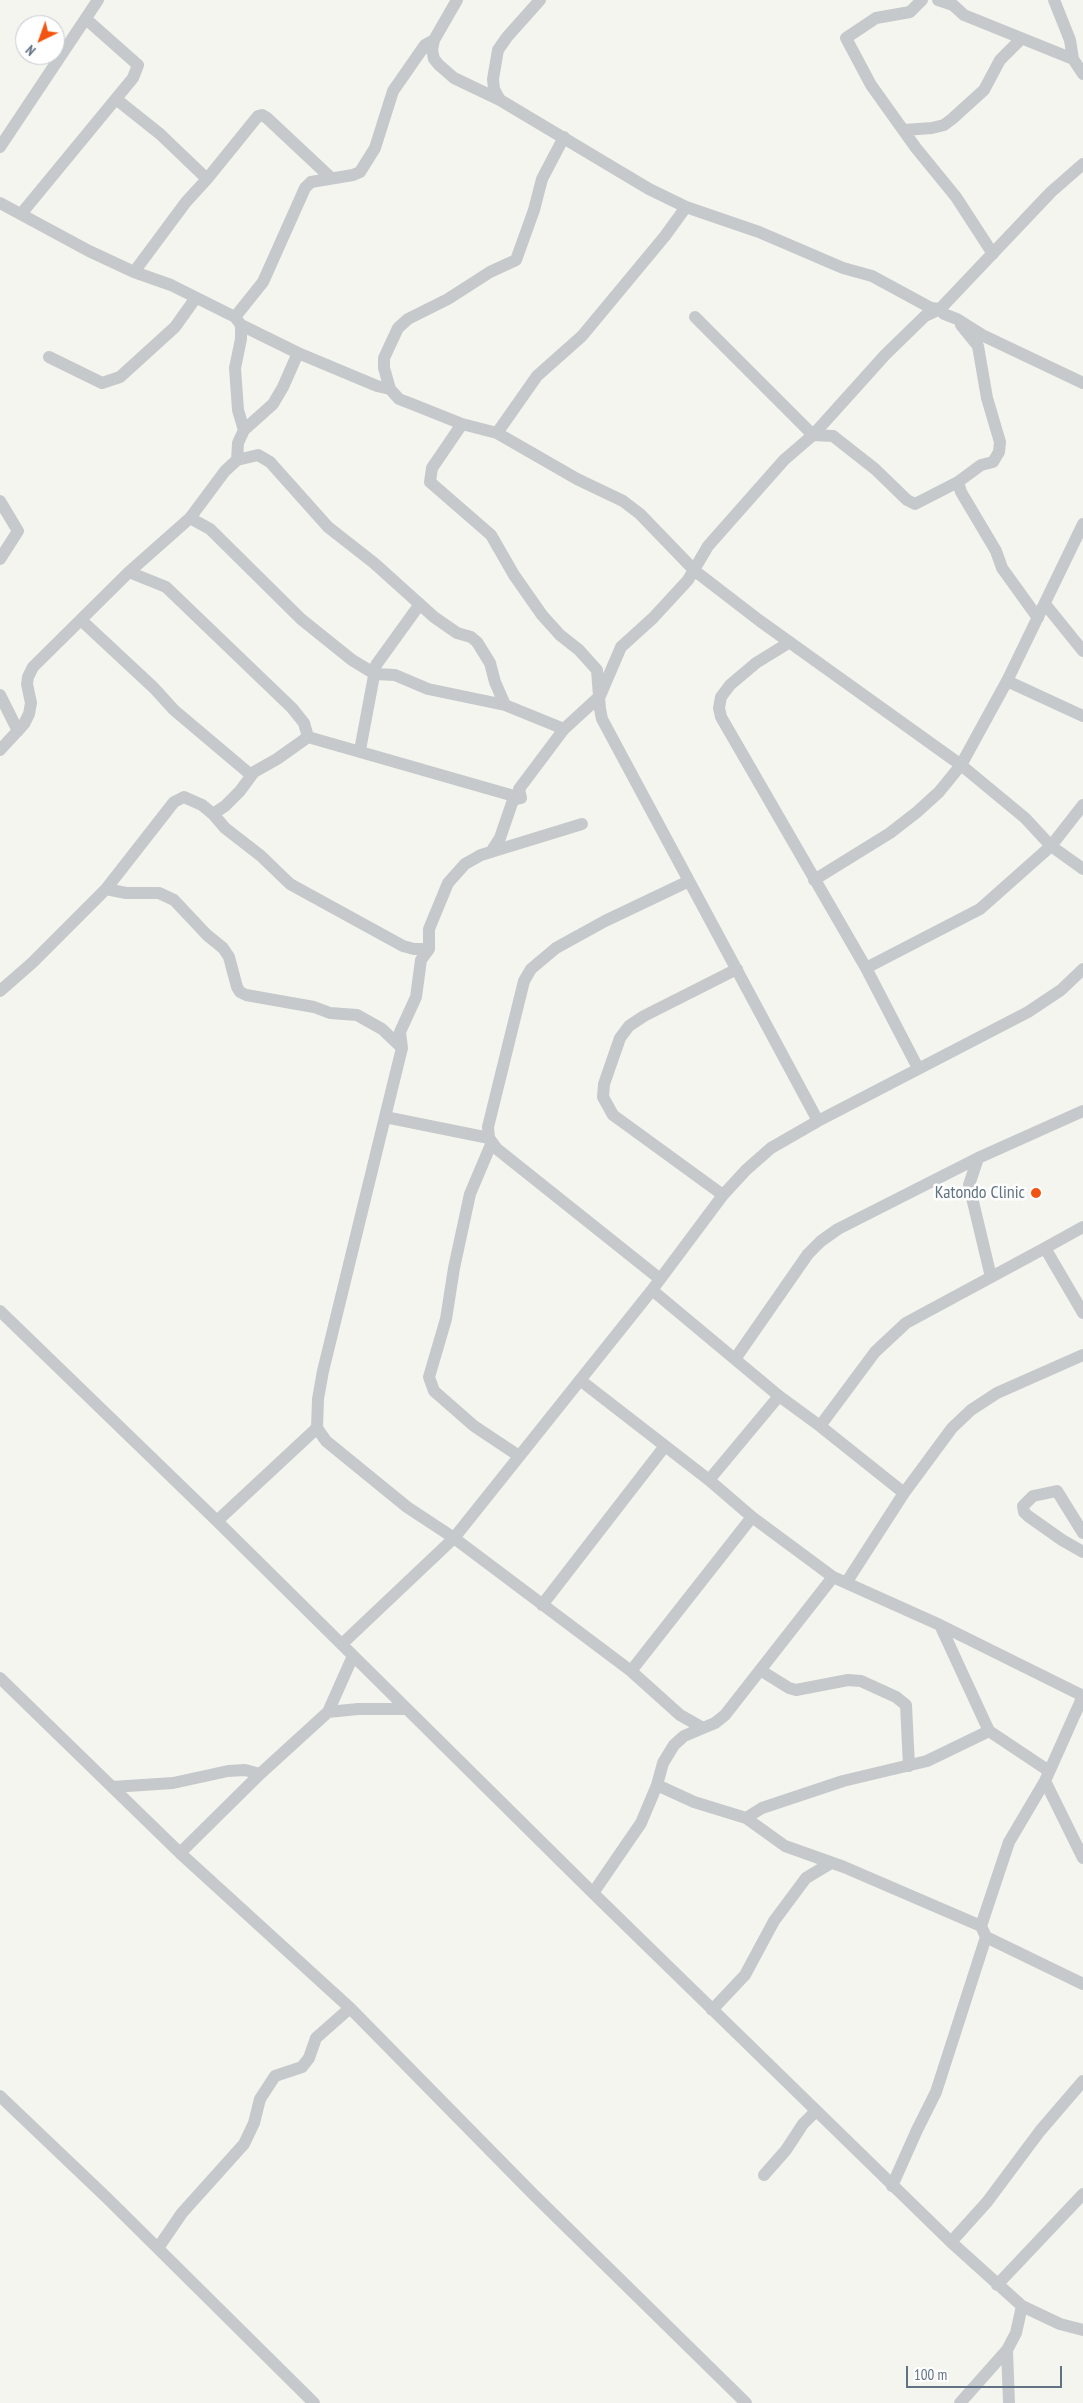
<!DOCTYPE html>
<style>
body{margin:0}
#map{position:relative;width:1083px;height:2403px;overflow:hidden;background:#f5f5f0;font-family:"PT Sans Narrow",sans-serif}
canvas{display:block}
.north{position:absolute;left:15px;top:15px;width:50px;height:50px;box-sizing:border-box;background:#fff;border:1px solid #c0c7ce;border-radius:50%;rotate:222deg;font-size:14px;font-weight:700;line-height:20px;text-align:center;color:#617284}
.north::after{content:'';display:block;margin:auto;width:18px;height:22px;background:#f45411;clip-path:polygon(50% 0,100% 100%,50% 72%,0 100%)}
.scale{position:absolute;left:906px;top:2366px;width:156px;height:22px;box-sizing:border-box;border:2px solid #617284;border-top:0;padding-left:6px;font-size:15px;line-height:18px;white-space:nowrap;color:#617284;-webkit-text-stroke:4px #fff;paint-order:stroke}
</style>
<div id="map">
<canvas width="1083" height="2403"></canvas>
<div class="north">N</div>
<div class="scale">100 m</div>
</div>
<script>
const context = document.querySelector('canvas').getContext('2d');
context.lineJoin = 'round';
const shape = rows => new Path2D(rows.map(r => 'M' + r).join(''));
function trace(path, color, width, dash) { context.strokeStyle = color; context.lineWidth = width; context.lineCap = dash ? 'butt' : 'round'; context.setLineDash(dash || []); context.stroke(path); }
function label(font, color, halo, rows, align = 'center') {
  context.font = font + ' "PT Sans Narrow",sans-serif'; context.lineWidth = 5; context.setLineDash([]); context.textBaseline = 'middle'; context.strokeStyle = halo; context.fillStyle = color; for (const [text, x, y, turn = 0] of rows) {
    context.save(); context.translate(x, y); context.rotate((+turn || 0) * Math.PI / 180); context.textAlign = isNaN(turn) ? turn : align; if (halo) context.strokeText(text, 0, 0); context.fillText(text, 0, 0); context.restore();
  }
}
trace(shape([
 [457,0,434,40,432,50,434,59,439,65,454,78,500,100,649,189,686,207,759,232,843,268,872,276,931,308,940,309,1051,192,1083,164],
 [922,0,910,12,876,18,846,38,871,85,916,148,956,197,993,254],
 [938,0,953,5,964,15,1073,59],
 [1054,0,1070,40,1073,59,1083,74],
 [116,99,160,134,207,179],
 [500,100,494,89,493,79,498,50,507,37,540,0],
 [904,130,932,128,944,125,952,119,984,90,1000,60,1021,39],
 [0,147,98,0],
 [0,203,89,251,134,272,171,285,235,317,241,325,298,353,377,386,390,389,399,399,417,406,462,424,497,433,577,479,623,501,640,514,695,571,760,621,961,765,1025,818,1051,846,1083,805],
 [21,214,133,78,138,65,86,19],
 [134,272,186,202,207,179,258,116,262,115,267,118,330,177],
 [235,317,263,282,305,188,311,182,353,175,360,172,375,148,393,91,425,45,434,40],
 [695,317,813,435,833,436,875,469,907,500,915,504,958,482,981,465,993,462,999,452,1000,442,987,398,978,346,961,325],
 [241,325,241,339,235,368,238,410,244,430],
 [49,357,102,383,120,377,175,327,195,299],
 [390,389,384,368,384,358,398,328,408,319,448,299,490,272,516,260,534,210,542,179,564,137],
 [462,424,432,468,430,482,491,535,514,575,542,615,560,635,579,650,597,670,600,709,602,719,818,1121],
 [497,433,537,376,582,336,665,236,686,207],
 [237,460,238,443,244,430,273,404,283,387,298,353],
 [958,482,961,492,996,551,1002,568,1038,618],
 [0,501,18,531,0,559],
 [190,518,210,529,301,619,352,660,375,674,395,675,428,689,505,705,564,729],
 [129,572,166,587,292,708,304,723,308,737],
 [1045,604,1083,651],
 [81,620,154,688,174,710,251,775],
 [790,642,756,663,730,685,721,697,719,708,721,717,866,968,918,1068],
 [1007,681,1083,716],
 [0,695,18,731],
 [0,750,24,724,29,714,31,703,27,684,28,677,33,667,129,572,190,518,225,471,237,460,258,455,270,462,328,527,374,563,434,617,457,633,471,637,477,642,490,663,495,682,505,705],
 [360,750,376,665,420,604],
 [491,852,500,838,513,800,521,798,519,789,564,729,600,696,621,647,653,618,688,580,708,546,784,460,813,435,885,355,925,316,940,309,944,314,957,319,984,336,1083,383],
 [814,880,890,833,917,812,939,792,961,765,1007,681,1083,524],
 [106,889,126,893,159,893,174,900,207,935,223,948,229,957,237,987,240,992,246,995,314,1007,330,1013,357,1015,382,1029,402,1048],
 [429,949,414,949,403,946,290,884,261,856,225,828,213,814,225,806,240,791,254,772,277,759,308,737,521,798],
 [866,968,980,909,1051,846,1083,869],
 [0,991,32,963,106,889,174,802,184,797,202,805,213,814],
 [385,1117,402,1048,400,1032,416,997,421,960,429,949,429,929,448,883,465,864,481,855,582,824],
 [492,1142,470,1194,454,1268,446,1319,429,1377,434,1391,474,1426,519,1456],
 [978,1158,1083,1111],
 [723,1195,613,1115,603,1097,604,1084,620,1038,629,1026,644,1016,737,969],
 [1083,1227,1045,1248,1083,1313],
 [660,1279,497,1149,489,1138,488,1127,524,981,531,969,556,948,605,921,689,881],
 [652,1290,779,1396,820,1426,904,1493],
 [0,1311,217,1521,593,1893,951,2242,1022,2306,1060,2324,1083,2330],
 [735,1359,808,1254,821,1241,838,1229,978,1158,969,1185,991,1277],
 [580,1380,709,1480,752,1517,833,1577,940,1625,1083,1696],
 [820,1426,875,1352,906,1323,1045,1248],
 [709,1480,779,1396],
 [217,1521,317,1428],
 [1083,1533,1057,1491,1033,1496,1023,1506,1024,1512,1028,1516,1062,1540,1083,1552],
 [833,1577,725,1715,715,1723,703,1728,680,1715,631,1671,454,1538,652,1290,723,1195,746,1170,771,1148,818,1121,1028,1012,1061,990,1083,969],
 [846,1583,904,1493,952,1428,971,1410,997,1393,1083,1355],
 [542,1605,665,1446],
 [940,1625,989,1731,1049,1771],
 [342,1644,454,1538,407,1507,326,1441,317,1428,318,1399,323,1371,385,1117,489,1138],
 [760,1670,789,1688,796,1690,848,1680,861,1681,896,1697,906,1705,909,1766],
 [631,1671,752,1517],
 [0,1678,180,1853,350,2008,534,2195,746,2403],
 [328,1712,353,1656],
 [1045,1781,1083,1858],
 [657,1785,694,1802,746,1818,785,1846,844,1867,981,1926],
 [112,1787,173,1783,228,1771,245,1770,260,1774],
 [746,1818,762,1808,843,1781,927,1761,989,1731],
 [180,1853,260,1774,328,1712,358,1709,407,1709],
 [593,1893,641,1823,657,1785,663,1763,674,1745,684,1736,703,1728],
 [986,1937,1083,1984],
 [712,2010,745,1975,774,1921,806,1878,831,1863],
 [0,2096,107,2198,314,2403],
 [764,2175,786,2150,803,2124,816,2111],
 [892,2186,917,2130,936,2092,986,1937,981,1926,1009,1842,1045,1781,1083,1696],
 [951,2242,987,2202,1040,2131,1083,2081],
 [158,2248,182,2213,244,2144,254,2123,260,2099,275,2076,302,2067,309,2058,316,2038,350,2008],
 [997,2285,1083,2194],
 [1007,2350,1009,2403],
 [960,2403,1007,2350,1016,2333,1022,2306]
]), '#c6c9cc', 12);
for (const [x, y, r, color] of [
 [1036,1193,6,"#f45411"]
]) { const dot = new Path2D(); dot.arc(x, y, r, 0, 2 * Math.PI); context.fillStyle = color; context.fill(dot); trace(dot, '#fff', 2); }
label('18px', '#617284', '#fff', [
 ["Katondo Clinic",1025,1193]
], 'right');
</script>
